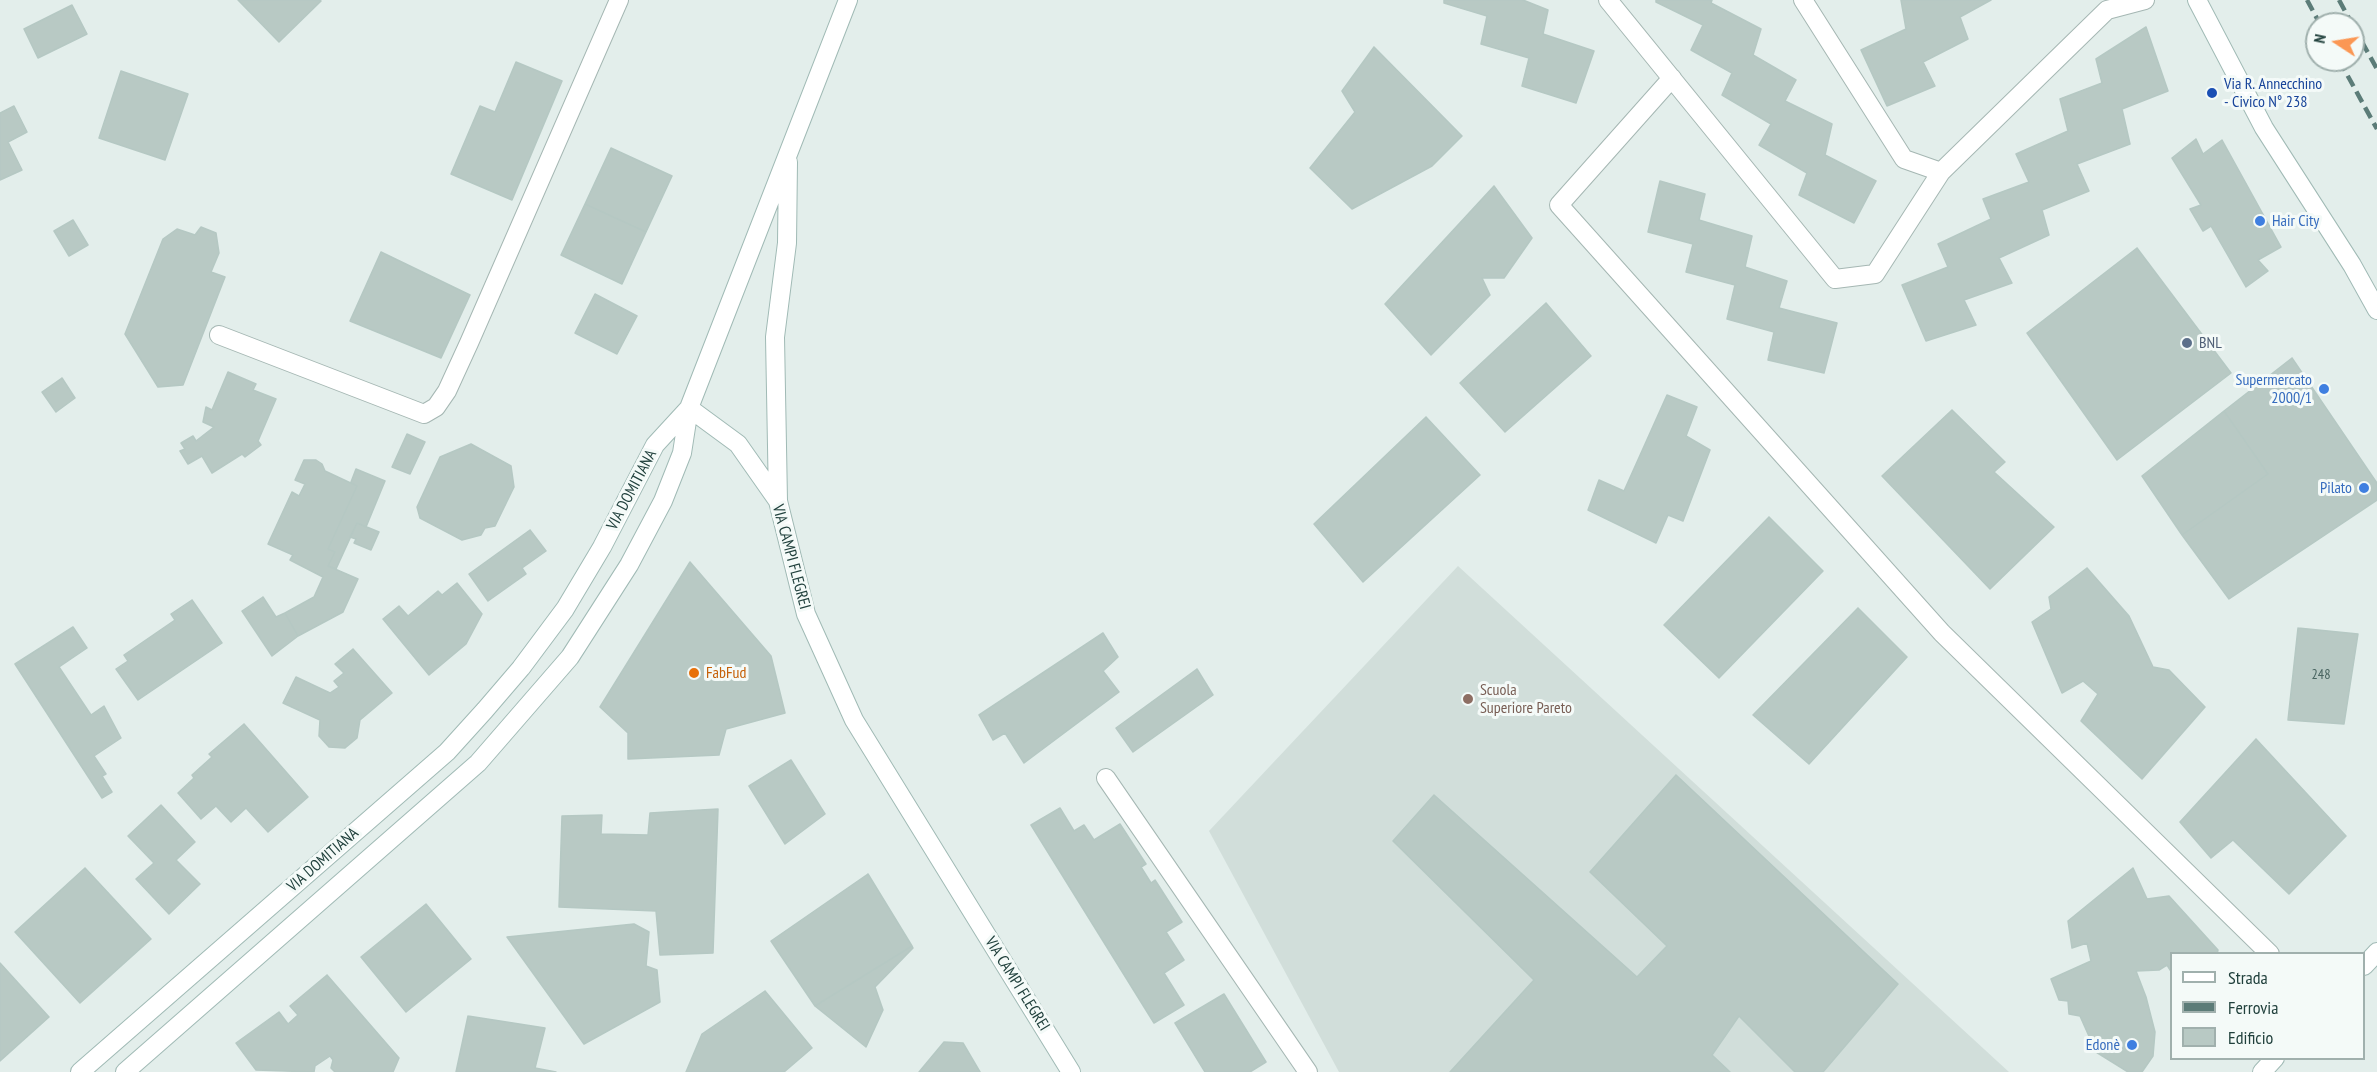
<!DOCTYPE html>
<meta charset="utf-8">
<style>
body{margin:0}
#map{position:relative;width:2377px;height:1072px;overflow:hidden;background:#e3eeeb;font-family:"PT Sans Narrow",sans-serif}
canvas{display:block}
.legend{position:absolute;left:2170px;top:952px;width:195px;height:108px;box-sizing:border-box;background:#f4faf8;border:2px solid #a0b0ad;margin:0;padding:8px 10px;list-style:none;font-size:18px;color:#21413d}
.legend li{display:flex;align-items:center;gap:12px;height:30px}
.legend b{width:30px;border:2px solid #a0b0ad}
.north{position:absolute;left:2305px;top:12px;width:60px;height:60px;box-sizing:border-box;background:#f4faf8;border:2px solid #a0b0ad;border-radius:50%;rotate:282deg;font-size:16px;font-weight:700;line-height:24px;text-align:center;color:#21413d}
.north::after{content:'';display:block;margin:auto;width:21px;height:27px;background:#fb9754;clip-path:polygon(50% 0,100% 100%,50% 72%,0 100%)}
</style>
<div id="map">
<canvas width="2377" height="1072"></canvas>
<ul class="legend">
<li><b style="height:8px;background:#fff"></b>Strada</li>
<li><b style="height:8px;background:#5c7c78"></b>Ferrovia</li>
<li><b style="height:16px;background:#b8c9c4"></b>Edificio</li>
</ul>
<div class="north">N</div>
</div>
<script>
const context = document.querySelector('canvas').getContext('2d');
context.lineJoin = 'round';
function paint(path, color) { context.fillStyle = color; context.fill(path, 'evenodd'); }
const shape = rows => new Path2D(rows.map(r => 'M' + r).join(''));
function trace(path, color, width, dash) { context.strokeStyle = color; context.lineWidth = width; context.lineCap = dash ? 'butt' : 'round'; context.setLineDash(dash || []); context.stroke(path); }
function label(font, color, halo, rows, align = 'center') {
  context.font = font + ' "PT Sans Narrow",sans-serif'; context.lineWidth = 6; context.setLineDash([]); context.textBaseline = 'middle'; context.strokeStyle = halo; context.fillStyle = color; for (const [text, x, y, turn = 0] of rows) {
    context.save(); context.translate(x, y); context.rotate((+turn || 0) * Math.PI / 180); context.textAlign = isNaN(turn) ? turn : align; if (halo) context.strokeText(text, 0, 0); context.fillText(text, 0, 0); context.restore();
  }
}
paint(shape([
 [1458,566,2009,1072,1339,1072,1209,831]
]), '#d1deda');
const building = shape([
 [238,0,320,0,321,1,279,42,238,0],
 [1444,0,1523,0,1548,10,1543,34,1594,51,1576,103,1522,86,1529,58,1481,44,1487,16,1444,3,1444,0],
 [1656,0,1712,0,1711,3,1761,29,1753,55,1796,80,1785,101,1832,124,1825,155,1876,181,1854,223,1799,195,1807,173,1759,145,1771,124,1722,95,1732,73,1691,50,1703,25,1656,2,1656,0],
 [1901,0,1991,0,1960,17,1968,39,1923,62,1935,86,1887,106,1861,50,1906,29,1901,0],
 [72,5,87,34,38,58,24,29,72,5],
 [2146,27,2168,91,2122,109,2130,144,2077,164,2089,191,2042,210,2049,235,1999,258,2012,283,1964,300,1976,325,1926,341,1902,285,1948,267,1938,244,1991,219,1983,199,2029,182,2016,154,2068,131,2060,99,2102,83,2096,59,2146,27],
 [1374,47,1462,136,1432,166,1352,209,1310,168,1355,112,1342,91,1374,47],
 [516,62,562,81,512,200,451,174,480,106,495,112,516,62],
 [121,71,188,94,165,160,99,138,121,71],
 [14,106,27,132,8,142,22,170,0,180,0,113,14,106],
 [2196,139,2203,154,2222,140,2281,247,2258,260,2268,271,2246,287,2211,226,2203,231,2190,209,2201,205,2172,158,2196,139],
 [611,148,672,176,646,232,585,204,611,148],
 [1660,181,1705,194,1699,220,1752,236,1745,267,1787,281,1779,308,1837,323,1824,373,1768,360,1774,332,1727,319,1735,285,1686,272,1693,244,1648,232,1660,181],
 [1494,186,1532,238,1504,278,1482,278,1490,295,1431,355,1385,304,1494,186],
 [585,204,646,232,622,284,561,255,585,204],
 [73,220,88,245,69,256,54,231,73,220],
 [201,227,216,233,219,253,211,272,225,277,183,385,158,387,125,334,163,239,177,229,195,235,201,227],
 [2137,248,2231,373,2117,460,2027,333,2137,248],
 [381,252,470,295,441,358,350,321,381,252],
 [595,294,637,316,617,354,575,333,595,294],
 [1546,303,1591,356,1505,432,1460,383,1546,303],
 [2292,358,2377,483,2377,500,2229,599,2182,535,2268,474,2224,411,2292,358],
 [228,372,256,384,253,390,276,399,258,441,261,445,245,457,242,454,212,473,202,456,188,464,180,451,185,449,181,443,193,436,196,441,214,427,203,422,206,407,212,410,228,372],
 [62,378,75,398,56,412,42,392,62,378],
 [1667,395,1697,407,1686,436,1710,450,1683,521,1668,515,1656,543,1588,510,1599,480,1624,491,1667,395],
 [1952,410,2005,462,1994,472,2054,527,1990,589,1882,476,1952,410],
 [2224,411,2268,474,2182,535,2142,476,2224,411],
 [1426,417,1480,475,1363,582,1314,524,1426,417],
 [407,434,425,442,410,474,392,467,407,434],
 [471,444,511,466,514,487,495,526,485,528,481,535,462,540,420,518,417,507,440,457,471,444],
 [304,460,316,460,322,464,325,471,357,486,328,549,335,552,328,566,358,579,343,612,298,636,285,613,314,597,323,577,290,560,293,555,268,544,292,492,299,496,305,484,295,480,304,460],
 [356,469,385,481,366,527,357,523,336,569,328,566,335,552,328,549,357,486,351,482,356,469],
 [1769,517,1823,571,1719,678,1664,625,1769,517],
 [357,523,379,532,371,550,354,543,356,539,350,537,357,523],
 [530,530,546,551,522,568,526,574,488,601,469,574,530,530],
 [690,562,771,656,785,713,726,729,719,755,628,759,628,733,600,707,690,562],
 [2087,568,2129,616,2153,667,2169,670,2205,707,2142,779,2081,721,2098,694,2083,681,2062,693,2032,622,2051,609,2049,597,2087,568],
 [457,583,482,614,466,644,429,675,383,619,399,606,408,616,438,591,442,595,457,583],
 [263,597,276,617,285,613,298,636,272,656,242,611,263,597],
 [192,600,222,643,138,700,116,669,128,661,124,655,175,620,171,614,192,600],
 [1858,608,1907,657,1809,764,1753,715,1858,608],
 [73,627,87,648,59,667,91,715,104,706,121,738,94,756,106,774,102,776,112,792,102,798,15,664,73,627],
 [2298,628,2358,634,2344,724,2288,720,2298,628],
 [1103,633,1118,657,1103,671,1119,692,1024,763,1005,733,993,740,979,715,1103,633],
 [353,649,392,693,360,720,357,738,345,748,329,747,319,736,320,720,283,703,296,677,330,693,339,687,334,681,344,673,335,664,353,649],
 [1197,669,1213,695,1133,752,1116,728,1197,669],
 [244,724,308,797,268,832,246,808,231,822,216,806,201,819,178,793,194,778,192,775,212,757,209,754,244,724],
 [2256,739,2346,836,2289,894,2233,840,2211,858,2180,822,2256,739],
 [791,760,825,814,785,844,749,786,791,760],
 [1676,775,1898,984,1823,1072,1795,1072,1739,1016,1712,1055,1730,1072,1450,1072,1534,980,1393,841,1434,795,1637,977,1667,946,1590,872,1676,775],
 [161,805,195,842,176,860,200,884,169,914,136,879,154,863,128,836,161,805],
 [1060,808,1074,831,1084,825,1094,840,1120,824,1146,864,1141,867,1151,883,1155,880,1182,922,1166,932,1184,960,1164,973,1184,1005,1154,1023,1031,825,1060,808],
 [718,809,713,953,660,955,656,911,559,907,562,816,602,815,601,834,648,835,650,813,718,809],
 [85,868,151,939,80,1003,15,932,85,868],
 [2133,868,2147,899,2169,896,2218,950,2217,954,2172,954,2172,973,2167,965,2159,970,2136,971,2146,997,2155,1032,2153,1056,2142,1072,2128,1072,2096,1052,2080,1016,2069,1014,2068,1001,2059,1000,2051,979,2091,961,2087,943,2072,948,2068,921,2133,868],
 [868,874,912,946,815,1006,771,941,868,874],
 [426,904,471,959,406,1012,361,957,426,904],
 [634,924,649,932,646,966,657,970,660,1002,584,1044,507,937,634,924],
 [912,946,913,948,875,987,883,1010,866,1047,815,1006,912,946],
 [0,963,49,1017,0,1061,0,963],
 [327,975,399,1058,393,1072,335,1072,331,1068,333,1060,330,1056,315,1066,314,1072,256,1070,236,1043,279,1012,288,1024,298,1015,290,1006,327,975],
 [765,991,812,1048,784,1072,686,1072,702,1034,765,991],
 [1224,994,1266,1062,1250,1072,1205,1072,1175,1023,1224,994],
 [468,1016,545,1028,535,1068,556,1072,456,1072,468,1016],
 [944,1042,963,1043,980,1072,919,1072,944,1042]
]);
paint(building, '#b8c9c4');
trace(building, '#b5c8c3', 1.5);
const street = shape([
 [1608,0,1835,279,1875,274,1941,172],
 [1803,0,1904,159,1941,172,2107,10,2145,0],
 [1672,78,1559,205,1942,633,2270,954],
 [219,335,424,414,436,407,447,391,469,343,619,0],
 [1106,778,1308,1072]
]);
const secondary = shape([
 [2197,0,2264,128,2352,265,2377,310],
 [689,408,738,444,778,501,806,614,854,720,1071,1072],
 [778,501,775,337,787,243,788,162],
 [2364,966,2377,952],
 [80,1072,447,752,485,710,521,668,565,609,602,547,655,445,689,408],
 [125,1072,478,763,570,657,629,565,663,501,682,453,689,408,848,0],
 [2262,1072,2275,1058]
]);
trace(street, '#a5b7b3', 20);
trace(secondary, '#a0bab5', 20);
trace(street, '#fff', 18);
trace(secondary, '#fff', 18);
trace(shape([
 [2307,0,2320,24],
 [2339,0,2352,24],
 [2353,26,2377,69],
 [2339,60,2377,129]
]), '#5c7c78', 4.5, [12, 6]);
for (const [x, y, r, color] of [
 [2212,93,6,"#1a4fb4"],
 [2260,221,6,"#3f7fe0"],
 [2187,343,6,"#5c6f8a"],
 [2324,389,6,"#3f7fe0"],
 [2364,488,6,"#3f7fe0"],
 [694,673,6,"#e8710a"],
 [1468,699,6,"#8d6e63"],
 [2132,1045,6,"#3f7fe0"]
]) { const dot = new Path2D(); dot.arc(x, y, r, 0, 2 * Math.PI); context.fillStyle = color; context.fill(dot); trace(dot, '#f4faf8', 2); }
label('14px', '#47635f', null, [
 ["248",2321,675]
]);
label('16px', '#164399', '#f4faf8', [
 ["Via R. Annecchino",2224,84],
 ["- Civico N° 238",2224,102]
], 'left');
label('16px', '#366cbe', '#f4faf8', [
 ["Hair City",2272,221,"left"],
 ["Supermercato",2312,380],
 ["2000/1",2312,398],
 ["Pilato",2352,488],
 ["Edonè",2120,1045]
], 'right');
label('16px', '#4e5e75', '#f4faf8', [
 ["BNL",2199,343]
], 'left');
label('16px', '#21413d', '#f4faf8', [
 ["VIA DOMITIANA",632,490,-62],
 ["VIA CAMPI FLEGREI",791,557,75],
 ["VIA DOMITIANA",323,860,-41],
 ["VIA CAMPI FLEGREI",1017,984,58]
]);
label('16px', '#c56008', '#f4faf8', [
 ["FabFud",706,673]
], 'left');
label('16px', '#785e54', '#f4faf8', [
 ["Scuola",1480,690],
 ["Superiore Pareto",1480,708]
], 'left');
</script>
